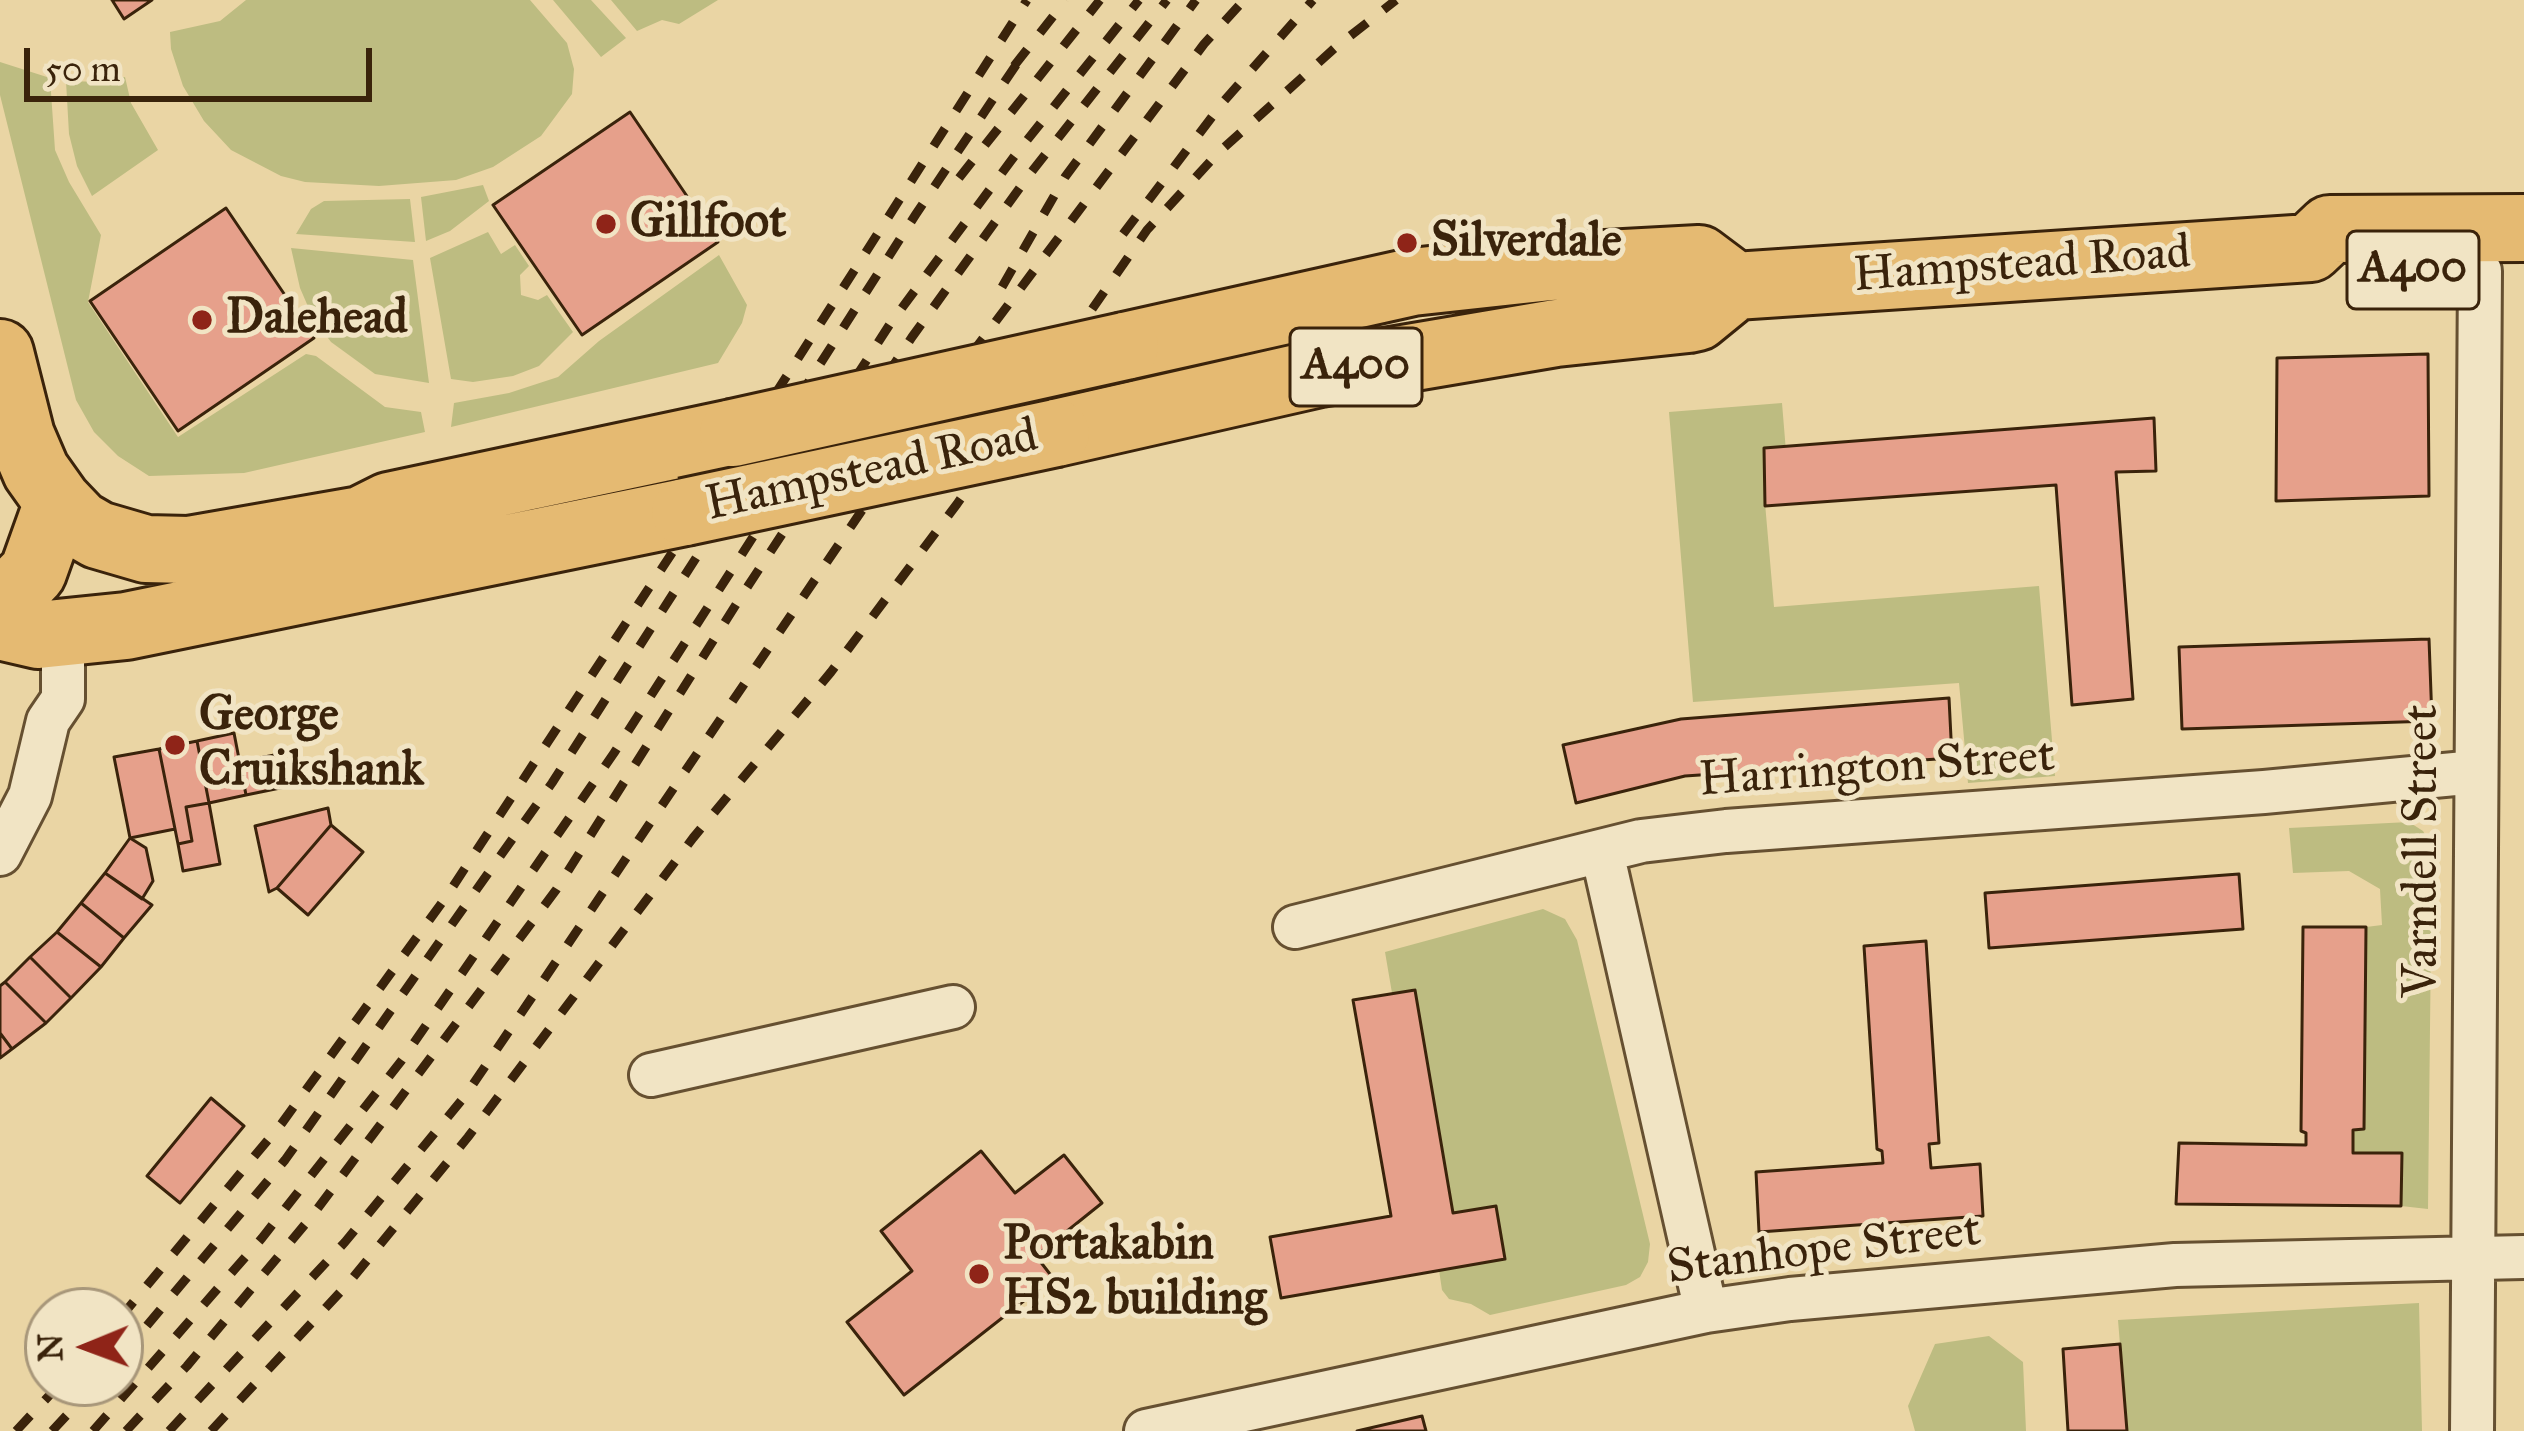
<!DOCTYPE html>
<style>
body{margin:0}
#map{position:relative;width:2524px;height:1431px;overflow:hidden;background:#ead5a4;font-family:"IM FELL Great Primer",serif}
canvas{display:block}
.north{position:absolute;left:24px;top:1287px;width:120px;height:120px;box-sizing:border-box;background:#f1e4c4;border:3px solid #a8977a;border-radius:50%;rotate:269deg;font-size:33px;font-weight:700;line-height:48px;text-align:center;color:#3a230b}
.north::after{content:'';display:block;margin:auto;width:42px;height:54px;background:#8f2418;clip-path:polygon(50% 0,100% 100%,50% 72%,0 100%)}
.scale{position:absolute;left:24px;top:48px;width:348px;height:54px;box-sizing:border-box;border:6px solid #3a230b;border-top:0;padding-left:15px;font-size:36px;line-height:42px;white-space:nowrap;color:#3a230b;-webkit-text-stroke:9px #f1e4c4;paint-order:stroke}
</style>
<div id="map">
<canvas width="2524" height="1431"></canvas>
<div class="north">N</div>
<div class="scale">50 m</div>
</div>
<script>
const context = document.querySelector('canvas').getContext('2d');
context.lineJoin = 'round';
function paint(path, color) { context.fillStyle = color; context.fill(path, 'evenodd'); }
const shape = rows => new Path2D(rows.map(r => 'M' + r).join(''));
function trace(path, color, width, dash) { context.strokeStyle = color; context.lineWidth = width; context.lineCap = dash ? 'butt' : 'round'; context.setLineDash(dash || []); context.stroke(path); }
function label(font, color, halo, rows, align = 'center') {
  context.font = font + ' "IM FELL Great Primer",serif'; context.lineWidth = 10; context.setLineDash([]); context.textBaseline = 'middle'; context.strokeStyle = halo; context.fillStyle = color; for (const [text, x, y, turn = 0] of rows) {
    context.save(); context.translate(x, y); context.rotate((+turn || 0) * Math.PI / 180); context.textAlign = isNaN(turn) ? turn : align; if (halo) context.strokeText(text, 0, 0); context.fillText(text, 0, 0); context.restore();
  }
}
paint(shape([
 [246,0,530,0,567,43,574,69,572,94,541,136,493,167,456,180,379,186,305,182,281,176,231,150,204,121,183,86,171,49,170,32,220,21],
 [553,0,591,0,626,38,601,57],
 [611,0,718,0,679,24,662,20,637,31],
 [0,62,50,78,55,150,69,182,101,235,88,302,178,437,306,354,316,356,385,407,421,412,425,432,244,473,149,476,118,456,94,432,76,400,0,95],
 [125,77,131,103,158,150,92,196,77,166,69,134,66,81,102,82],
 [483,185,489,201,450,231,426,241,421,197],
 [410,199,415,242,296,234,311,209,324,201],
 [488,232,501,254,515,245,529,266,520,275,521,295,538,300,547,295,573,332,539,366,513,376,473,382,451,379,430,258],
 [291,248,413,260,429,383,375,374,331,342,313,318,300,288],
 [719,255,747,305,742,323,718,363,451,427,454,403,509,393,558,377,599,341],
 [1782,403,1790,500,1765,503,1774,607,2039,586,2055,776,1968,783,1959,683,1693,702,1669,412],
 [2409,822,2423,831,2432,847,2428,1209,2401,1206,2402,1153,2353,1153,2353,1130,2364,1128,2366,927,2382,925,2380,889,2349,871,2293,873,2289,828],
 [1543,909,1565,919,1577,940,1650,1244,1648,1262,1640,1277,1626,1285,1490,1315,1471,1304,1449,1299,1442,1290,1439,1270,1505,1258,1496,1206,1453,1213,1415,990,1392,993,1385,952],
 [2419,1303,2422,1431,2127,1431,2118,1320],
 [1989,1336,2023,1362,2026,1431,1915,1431,1908,1406,1935,1344]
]), '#bdbc81');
const building = shape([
 [112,0,152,0,124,19,112,0],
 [630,112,718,242,582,335,493,205,630,112],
 [226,208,314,338,178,431,90,301,226,208],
 [2428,354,2429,496,2276,501,2277,358,2428,354],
 [2154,418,2156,471,2116,472,2133,699,2072,705,2056,485,1765,506,1764,448,2154,418],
 [2429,639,2432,721,2182,729,2179,647,2429,639],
 [1949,698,1952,758,1685,776,1576,803,1563,745,1681,719,1949,698],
 [234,733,246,795,209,803,197,741,234,733],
 [197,741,209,803,186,807,192,841,178,844,159,749,197,741],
 [159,749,175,829,130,838,114,757,159,749],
 [284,753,290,786,246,795,240,762,284,753],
 [209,803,220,864,183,871,178,844,192,841,186,807,209,803],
 [328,808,331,825,277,888,269,892,255,826,328,808],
 [331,825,363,852,308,915,277,888,331,825],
 [130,838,146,848,153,881,142,899,105,873,130,838],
 [105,873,152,905,124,938,81,903,105,873],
 [2239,874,2243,929,1989,948,1985,893,2239,874],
 [81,903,124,938,101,967,57,932,81,903],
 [2303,927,2366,927,2364,1129,2353,1130,2353,1153,2402,1153,2401,1206,2176,1204,2179,1143,2306,1145,2306,1133,2301,1131,2303,927],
 [57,932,101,967,71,998,30,957,57,932],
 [1926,941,1939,1143,1929,1144,1931,1168,1980,1164,1983,1216,1759,1232,1756,1172,1883,1163,1882,1151,1877,1149,1864,946,1926,941],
 [30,957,71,998,46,1023,5,982,30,957],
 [5,982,46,1023,12,1049,0,1033,0,986,5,982],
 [1415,990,1453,1213,1496,1206,1505,1259,1281,1298,1270,1237,1391,1216,1353,1000,1415,990],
 [0,1033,12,1049,0,1058,0,1033],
 [211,1098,244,1126,180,1203,147,1176,211,1098],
 [981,1151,1015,1193,1064,1155,1102,1203,1036,1256,1053,1278,904,1395,847,1322,912,1271,881,1231,981,1151],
 [2120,1344,2127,1431,2068,1431,2063,1349,2120,1344],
 [1422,1416,1426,1431,1357,1431,1422,1416]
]);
paint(building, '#e6a08b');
trace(building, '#3a230b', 3);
const minor = shape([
 [1602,852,1706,1311],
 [0,854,30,796,48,721,63,699,63,635],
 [1295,927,1641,841,1726,831,2264,792,2476,772],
 [651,1075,953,1007],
 [1146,1431,1706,1311,1790,1299,2175,1265,2524,1257],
 [2472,1431,2480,271]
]);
const trunk = shape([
 [1125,346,1412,282,1550,267,1699,259,1735,286],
 [0,353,21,436,36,471,58,502,79,524,98,535,146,549,189,550,361,520,389,506,733,433],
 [1056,433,1320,373,1556,333,1688,319,1697,317,1735,286,2310,248,2330,229,2524,228],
 [0,606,33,572,58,502],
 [0,626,38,635,126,626,685,512]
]);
trace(minor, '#665031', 48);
trace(trunk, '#3a230b', 72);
trace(minor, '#f1e4c4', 42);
trace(trunk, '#e5ba72', 66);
trace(shape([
 [1014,66,1066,0],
 [959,178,1100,0],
 [1123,234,1224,101,1313,0],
 [1002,287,1065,177,1196,0],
 [120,1318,282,1123,446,897,735,457,1027,0],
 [120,1358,285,1160,552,783,916,214,1024,53],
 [16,1431,61,1383],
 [52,1431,97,1383],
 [93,1431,262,1238,402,1060,614,753,890,324,1016,154,1139,0],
 [126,1431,187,1366,312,1216,556,890,742,595,912,337,1029,175,1167,0],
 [169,1431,345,1242,465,1096,936,401,1204,44,1244,0],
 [211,1431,346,1286,468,1137,693,838,831,672,957,504,1147,230,1218,153,1336,47,1396,0]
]), '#3a230b', 9, [21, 21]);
const trunkBridge = shape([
 [733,433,1125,346],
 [685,512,1056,433]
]);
trace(trunkBridge, '#3a230b', 72, []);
trace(trunkBridge, '#e5ba72', 66);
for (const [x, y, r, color] of [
 [606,224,12,"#8f2418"],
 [1407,243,12,"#8f2418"],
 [202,320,12,"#8f2418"],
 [175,745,12,"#8f2418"],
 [979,1274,12,"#8f2418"]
]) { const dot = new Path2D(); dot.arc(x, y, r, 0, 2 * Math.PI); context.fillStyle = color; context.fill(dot); trace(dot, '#f1e4c4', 4.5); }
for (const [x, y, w] of [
 [2413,270,132],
 [1356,367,132]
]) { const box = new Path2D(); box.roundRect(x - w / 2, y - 39, w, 78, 9); context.fillStyle = '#f1e4c4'; context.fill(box); trace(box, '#3a230b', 3); }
label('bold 45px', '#3a230b', null, [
 ["A400",2413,270],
 ["A400",1356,367]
]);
label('bold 48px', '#3a230b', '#f1e4c4', [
 ["Gillfoot",630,224],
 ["Silverdale",1431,243],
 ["Dalehead",226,320],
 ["George",199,717],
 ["Cruikshank",199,772],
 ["Portakabin",1003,1246],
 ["HS2 building",1003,1301]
], 'left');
label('48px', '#3a230b', '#f1e4c4', [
 ["Hampstead Road",2022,266,-4],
 ["Hampstead Road",872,472,-12],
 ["Harrington Street",1877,770,-4],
 ["Varndell Street",2424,851,-90],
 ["Stanhope Street",1824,1251,-7]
]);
</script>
